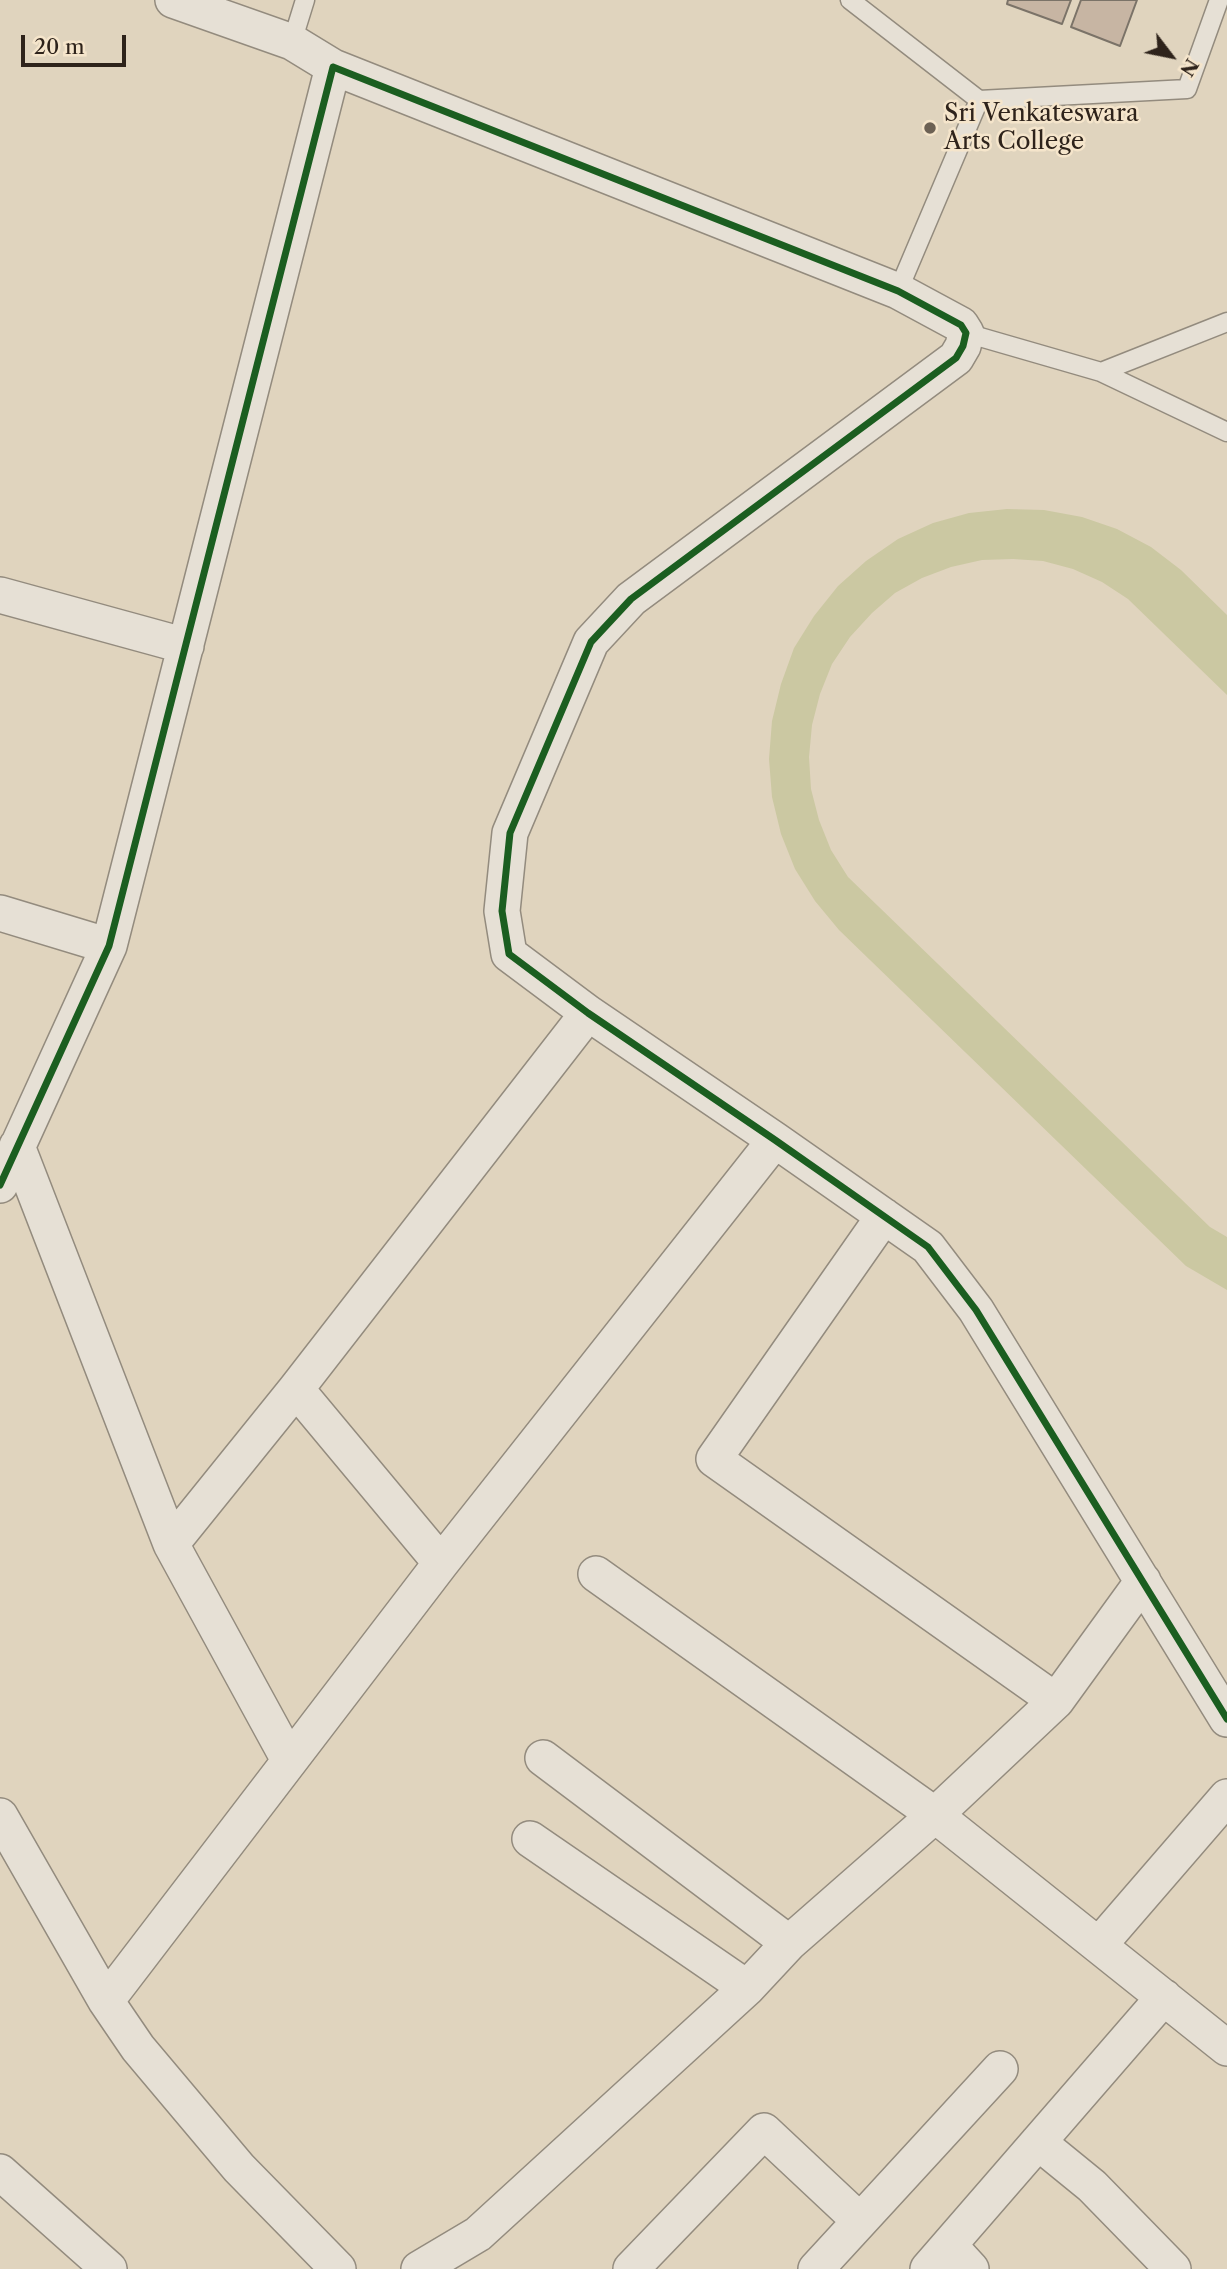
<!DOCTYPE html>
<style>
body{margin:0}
#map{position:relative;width:1227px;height:2269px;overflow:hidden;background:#e0d4be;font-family:"Libre Caslon Text",serif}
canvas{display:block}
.north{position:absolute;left:1136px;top:21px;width:70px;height:70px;-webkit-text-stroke:5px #f5e5cb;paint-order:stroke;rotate:122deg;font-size:19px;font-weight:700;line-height:28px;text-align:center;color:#2e231b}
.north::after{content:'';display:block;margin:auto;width:24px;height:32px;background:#2e231b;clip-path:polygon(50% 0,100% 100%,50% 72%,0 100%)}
.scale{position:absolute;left:21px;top:35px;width:105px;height:32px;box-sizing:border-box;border:4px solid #2e231b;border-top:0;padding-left:9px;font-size:21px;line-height:24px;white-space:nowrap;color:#2e231b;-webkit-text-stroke:5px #f5e5cb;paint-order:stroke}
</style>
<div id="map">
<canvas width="1227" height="2269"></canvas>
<div class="north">N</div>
<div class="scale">20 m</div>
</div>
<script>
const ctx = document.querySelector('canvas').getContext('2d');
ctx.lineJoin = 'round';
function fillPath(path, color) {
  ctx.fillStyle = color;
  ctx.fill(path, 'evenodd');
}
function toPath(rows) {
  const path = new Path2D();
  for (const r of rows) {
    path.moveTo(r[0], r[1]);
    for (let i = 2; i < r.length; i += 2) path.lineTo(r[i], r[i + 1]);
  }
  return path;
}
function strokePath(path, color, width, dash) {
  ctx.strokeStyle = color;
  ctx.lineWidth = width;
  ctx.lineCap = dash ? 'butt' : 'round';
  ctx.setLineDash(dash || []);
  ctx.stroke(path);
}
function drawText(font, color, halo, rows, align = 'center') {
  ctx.font = font + ' "Libre Caslon Text",serif';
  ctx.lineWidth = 5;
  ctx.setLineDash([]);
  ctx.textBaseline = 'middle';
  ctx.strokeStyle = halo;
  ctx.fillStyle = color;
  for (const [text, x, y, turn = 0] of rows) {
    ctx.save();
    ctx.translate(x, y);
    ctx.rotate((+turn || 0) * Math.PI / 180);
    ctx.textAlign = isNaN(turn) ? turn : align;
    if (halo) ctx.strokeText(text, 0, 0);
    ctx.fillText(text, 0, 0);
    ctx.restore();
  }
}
const green = toPath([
 [1007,509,1044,510,1082,517,1117,529,1151,547,1181,570,1227,615,1227,695,1128,599,1102,582,1073,569,1043,561,1013,559,982,560,951,567,922,578,895,593,872,613,850,637,832,664,820,694,812,725,809,757,811,789,819,820,831,850,848,877,1210,1227,1227,1237,1227,1290,1186,1266,839,930,815,901,795,869,781,834,772,797,769,759,772,721,781,684,794,648,814,616,838,586,866,561,898,539,933,523,969,513]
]);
const building = toPath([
 [1008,0,1071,0,1062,24,1007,4,1008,0],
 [1081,0,1137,0,1120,46,1071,27,1081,0]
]);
const service = toPath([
 [850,0,979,100,898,291],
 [292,42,305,0],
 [979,100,1187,89,1219,0],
 [966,333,1101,372,1227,432],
 [1101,372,1227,322]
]);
const minor = toPath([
 [173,0,292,42,333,67],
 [0,595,186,646],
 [0,913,109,946],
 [17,1146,171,1544],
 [0,1185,109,946,333,67,898,291,961,325,966,333,963,346,956,358,631,599,591,642,510,833,502,911,509,954,588,1013,775,1140,928,1247,976,1310,1227,1719],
 [296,1389,441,1563],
 [596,1574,935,1815,1227,2048],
 [1056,1701,1143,1581],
 [543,1758,789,1943],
 [289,1760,171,1544,296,1389,588,1013],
 [0,1816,106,2001,138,2048,239,2168,338,2269],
 [530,1839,747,1988],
 [1099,1945,1227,1797],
 [106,2001,441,1563,775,1140],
 [1038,2142,1092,2186,1173,2269],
 [0,2172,109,2269],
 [949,2245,971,2269],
 [419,2269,478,2234,747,1988,789,1943,935,1815,1056,1701,714,1459,884,1216],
 [631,2269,764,2131,860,2221],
 [816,2269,1000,2069],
 [928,2269,1164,1997]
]);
const cycleway = toPath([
 [0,1185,109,946,333,67,898,291,961,325,966,333,963,346,956,358,631,599,591,642,510,833,502,911,509,954,588,1013,775,1140,928,1247,976,1310,1227,1719]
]);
const markers = [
 [930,128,7,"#6c6154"]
];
const poiNames = [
 ["Sri Venkateswara",944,114],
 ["Arts College",944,142]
];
fillPath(green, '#cbc8a2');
fillPath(building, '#c7b5a3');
strokePath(building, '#7b7368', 2);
strokePath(service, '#938b7e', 21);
strokePath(minor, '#938b7e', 38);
strokePath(service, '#e6e0d5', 18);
strokePath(minor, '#e6e0d5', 35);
strokePath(cycleway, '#1b5e20', 7);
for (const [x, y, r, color] of markers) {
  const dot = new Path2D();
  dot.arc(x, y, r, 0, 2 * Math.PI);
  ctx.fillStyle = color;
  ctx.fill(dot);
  strokePath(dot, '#f5e5cb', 2.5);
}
drawText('24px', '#2e231b', '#f5e5cb', poiNames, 'left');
</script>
